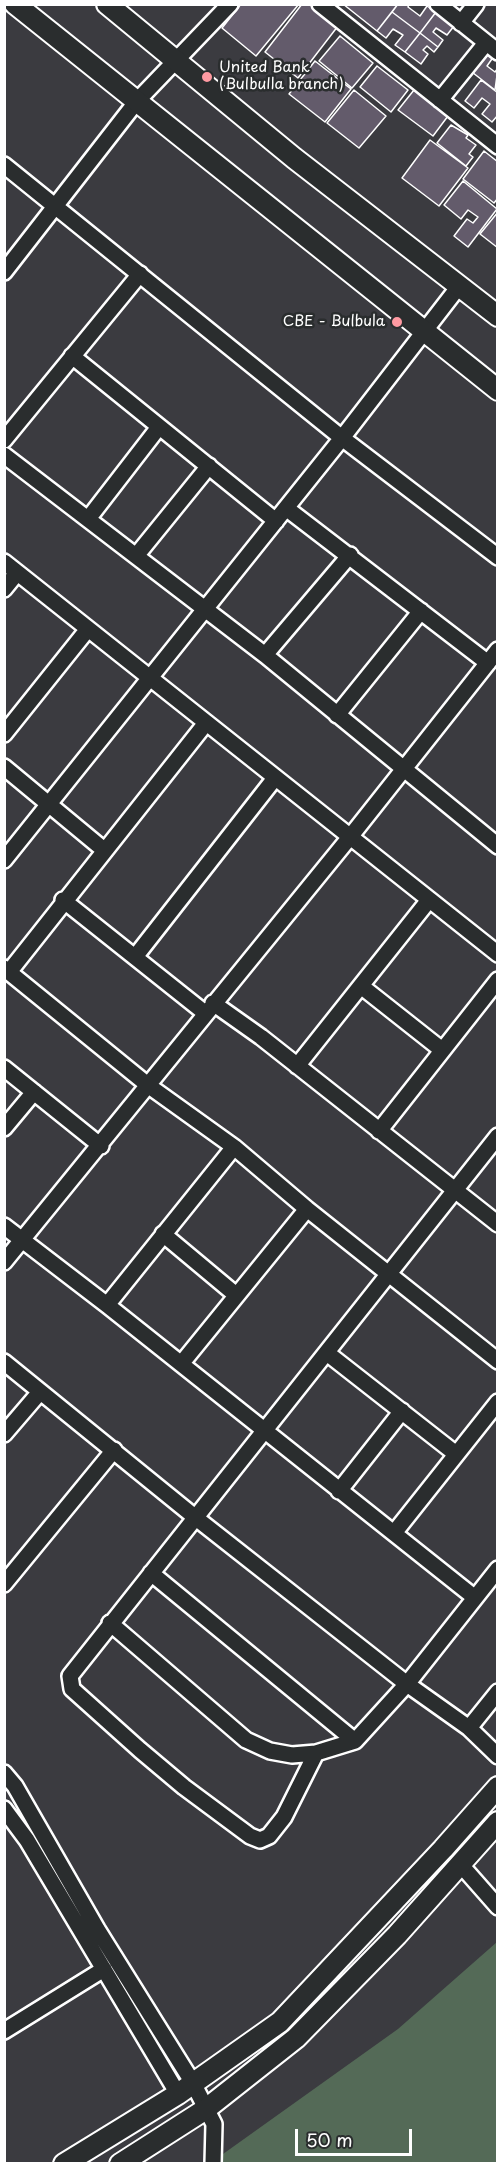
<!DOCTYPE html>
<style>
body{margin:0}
#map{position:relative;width:502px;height:2168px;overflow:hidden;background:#3b3b40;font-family:"Playpen Sans",sans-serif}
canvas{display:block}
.frame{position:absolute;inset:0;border:6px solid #fff;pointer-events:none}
.scale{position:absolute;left:295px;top:2129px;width:117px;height:27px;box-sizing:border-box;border:3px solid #fff;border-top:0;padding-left:8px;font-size:18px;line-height:21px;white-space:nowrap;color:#fff;-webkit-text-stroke:4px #2a2d2e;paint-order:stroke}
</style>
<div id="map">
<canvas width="502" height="2168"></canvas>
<div class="frame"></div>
<div class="scale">50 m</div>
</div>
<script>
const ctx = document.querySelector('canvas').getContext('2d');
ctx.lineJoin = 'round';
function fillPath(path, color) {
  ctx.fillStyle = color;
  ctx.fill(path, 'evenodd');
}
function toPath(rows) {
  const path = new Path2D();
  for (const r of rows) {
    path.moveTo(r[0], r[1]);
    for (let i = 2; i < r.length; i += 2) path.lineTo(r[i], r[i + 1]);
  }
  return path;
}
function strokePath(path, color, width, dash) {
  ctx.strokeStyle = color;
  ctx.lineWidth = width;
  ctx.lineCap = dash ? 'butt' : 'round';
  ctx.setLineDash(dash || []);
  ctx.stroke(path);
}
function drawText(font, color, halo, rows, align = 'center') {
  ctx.font = font + ' "Playpen Sans",sans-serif';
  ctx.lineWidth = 5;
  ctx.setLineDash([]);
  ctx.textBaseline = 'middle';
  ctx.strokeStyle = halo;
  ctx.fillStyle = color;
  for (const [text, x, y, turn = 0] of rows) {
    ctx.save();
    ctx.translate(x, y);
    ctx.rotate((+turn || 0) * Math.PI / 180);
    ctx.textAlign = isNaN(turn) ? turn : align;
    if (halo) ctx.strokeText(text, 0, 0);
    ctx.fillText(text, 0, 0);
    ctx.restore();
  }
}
const green = toPath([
 [497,1942,497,2163,209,2164,398,2029]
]);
const building = toPath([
 [241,4,299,4,256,56,222,28,241,4],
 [302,4,310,4,338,26,298,78,265,52,302,4],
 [343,4,398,4,377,31,343,4],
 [398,4,409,4,408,7,420,16,427,6,436,12,420,33,392,12,398,4],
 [392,12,420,33,405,52,395,45,403,35,393,29,386,38,377,31,392,12],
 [436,12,454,26,447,35,436,28,433,32,443,40,438,47,420,33,436,12],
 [420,33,438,47,434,52,427,46,423,50,428,54,421,64,405,52,420,33],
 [340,36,373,63,352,88,319,61,340,36],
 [485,49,494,56,487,66,495,72,498,68,495,90,468,69,485,49],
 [315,61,351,89,325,122,289,94,315,61],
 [377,66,408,90,391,112,360,87,377,66],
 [481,80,498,93,498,115,492,122,482,114,490,104,482,98,474,108,465,101,481,80],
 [354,90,386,116,359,148,327,123,354,90],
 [414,90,448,116,433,136,398,110,414,90],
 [451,125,468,135,466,138,476,145,469,154,473,157,466,166,437,143,451,125],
 [430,140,468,168,439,206,402,178,430,140],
 [484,151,498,162,498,198,494,203,463,179,484,151],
 [463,181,497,209,468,247,454,236,467,219,473,223,478,217,468,210,461,219,444,205,463,181],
 [498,212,498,248,480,234,498,212]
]);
const minor = toPath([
 [320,4,498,146],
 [438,4,498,52],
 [461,23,476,4],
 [440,100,486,43],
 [4,165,342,438,498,557],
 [4,272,137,101,230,4],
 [72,356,276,521],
 [4,440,140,274],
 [4,455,265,655,498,846],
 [286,508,488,663],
 [88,519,159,427],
 [136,556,209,466],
 [4,562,498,954],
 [4,589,17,573],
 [265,655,350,555],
 [337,715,421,611],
 [4,734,88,629],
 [4,767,104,850],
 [4,860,342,438,460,285],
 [63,900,205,1013],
 [135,957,275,778],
 [4,968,149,1086,234,1147,307,1209,498,1361],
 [9,972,206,723],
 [361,986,442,1050],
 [213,1003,261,1037,498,1224],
 [297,1066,429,900],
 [4,1068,101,1146],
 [4,1128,34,1092],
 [379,1131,498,980],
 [4,1226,107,1305,474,1597],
 [163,1234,236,1295],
 [4,1262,350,837,498,650],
 [107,1305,234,1147],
 [327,1353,456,1454],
 [4,1362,196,1518,407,1684,498,1569],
 [181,1364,307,1209],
 [4,1434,40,1392],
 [339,1491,402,1411],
 [394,1533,498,1402],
 [151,1573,355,1741],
 [4,1584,114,1450],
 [110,1623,246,1740,270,1751,292,1755,316,1753,355,1741,407,1684,469,1728,498,1756],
 [469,1728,498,1692],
 [316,1753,284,1817,269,1836,260,1840,250,1836,184,1787,140,1750,72,1689,70,1676,498,1136],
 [4,1773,15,1786,97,1929,193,2083,214,2124,213,2164],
 [4,1809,27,1840,178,2094],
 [461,1865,498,1907],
 [4,2031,104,1969]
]);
const major = toPath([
 [15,4,498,390],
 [107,4,294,158,498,316],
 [64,2164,178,2094,280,2022,443,1849,498,1787],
 [120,2164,206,2109,296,2038,397,1935,498,1822]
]);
const markers = [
 [207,77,6,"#ff9aa2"],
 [397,322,6,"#ff9aa2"]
];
const poiNames = [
 ["United Bank",219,68],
 ["(Bulbulla branch)",219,85],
 ["CBE - Bulbula",385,322,"right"]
];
fillPath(green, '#546a57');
fillPath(building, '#635b6b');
strokePath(building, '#fff', 1.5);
strokePath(minor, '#fff', 20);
strokePath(major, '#fff', 24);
strokePath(minor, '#2a2d2e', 15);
strokePath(major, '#2a2d2e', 20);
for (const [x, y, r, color] of markers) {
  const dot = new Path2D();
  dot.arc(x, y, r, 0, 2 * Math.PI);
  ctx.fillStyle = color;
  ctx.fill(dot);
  strokePath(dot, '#2a2d2e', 2);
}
drawText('15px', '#fff', '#2a2d2e', poiNames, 'left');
</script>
